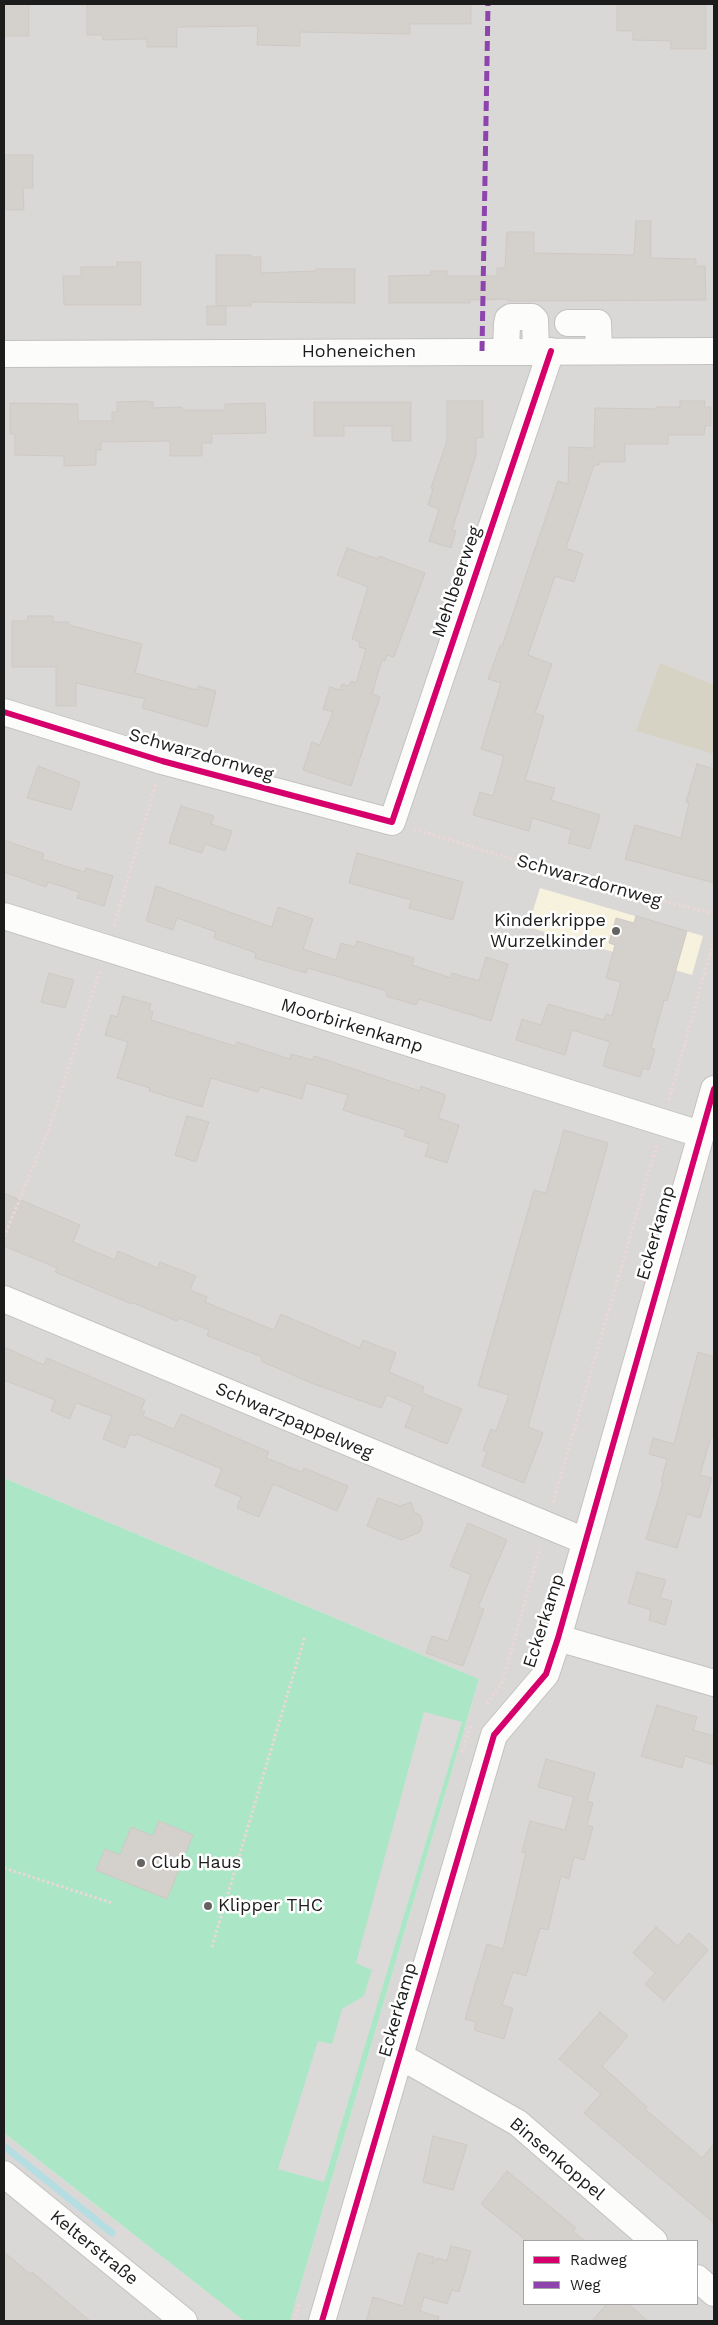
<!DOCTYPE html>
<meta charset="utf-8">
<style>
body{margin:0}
#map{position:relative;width:718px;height:2325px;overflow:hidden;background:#ece8e4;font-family:"Work Sans",sans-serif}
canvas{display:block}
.frame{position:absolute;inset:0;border:5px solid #1c1c1c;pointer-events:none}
.legend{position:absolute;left:523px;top:2240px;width:175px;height:65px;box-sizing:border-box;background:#fff;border:1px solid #a4a4a4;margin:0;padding:6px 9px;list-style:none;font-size:15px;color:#1c1c1c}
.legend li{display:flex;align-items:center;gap:10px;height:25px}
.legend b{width:25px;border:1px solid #a4a4a4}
</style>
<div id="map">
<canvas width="718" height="2325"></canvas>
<div class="frame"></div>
<ul class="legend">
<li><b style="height:6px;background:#d6006c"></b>Radweg</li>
<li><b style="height:6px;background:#8e44ad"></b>Weg</li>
</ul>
</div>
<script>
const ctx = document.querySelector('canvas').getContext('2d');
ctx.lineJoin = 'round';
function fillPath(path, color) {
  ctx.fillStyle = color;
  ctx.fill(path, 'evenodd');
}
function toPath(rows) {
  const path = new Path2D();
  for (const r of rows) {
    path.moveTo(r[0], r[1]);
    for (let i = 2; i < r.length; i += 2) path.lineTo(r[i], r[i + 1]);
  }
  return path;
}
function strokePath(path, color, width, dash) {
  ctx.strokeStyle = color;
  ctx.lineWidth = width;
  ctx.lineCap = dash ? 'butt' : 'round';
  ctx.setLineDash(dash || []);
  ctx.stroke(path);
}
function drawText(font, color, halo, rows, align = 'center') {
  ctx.font = font + ' "Work Sans",sans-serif';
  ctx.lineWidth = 5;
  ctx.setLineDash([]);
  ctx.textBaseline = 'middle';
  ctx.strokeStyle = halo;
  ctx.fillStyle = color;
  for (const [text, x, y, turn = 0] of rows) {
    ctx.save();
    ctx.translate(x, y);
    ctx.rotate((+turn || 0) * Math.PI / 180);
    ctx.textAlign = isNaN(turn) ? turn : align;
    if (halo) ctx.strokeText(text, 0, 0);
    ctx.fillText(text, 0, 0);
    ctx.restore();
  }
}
const residential = toPath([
 [4,4,714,4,714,2321,290,2321,479,1679,4,1478],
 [524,2241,697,2241,697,2304,524,2304],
 [4,2133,120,2224,244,2321,4,2321]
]);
const education = toPath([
 [540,888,703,936,692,975,528,927]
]);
const construction = toPath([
 [660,663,714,685,714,754,636,731]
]);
const pitch = toPath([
 [4,1478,479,1679,290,2321,244,2321,4,2133]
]);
const parking = toPath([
 [424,1712,462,1722,324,2182,278,2169,318,2041,332,2044,342,2009,364,1996,372,1970,356,1963],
 [120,2224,244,2321,204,2321,104,2243]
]);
const stream = toPath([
 [4,2146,112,2233]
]);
const building = toPath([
 [4,4,29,4,29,36,4,36,4,4],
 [87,4,471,4,471,24,410,24,410,34,300,32,300,46,257,45,258,26,177,27,177,47,147,47,147,39,103,40,102,35,87,35,87,4],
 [617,4,706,4,706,49,671,49,671,41,633,40,633,31,617,31,617,4],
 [5,155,33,155,33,188,23,188,24,210,5,210,5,155],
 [636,221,651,221,651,258,696,259,696,266,705,266,706,300,508,301,508,299,470,300,470,303,389,303,389,276,431,275,431,271,447,271,447,276,497,276,497,268,505,268,507,232,534,232,534,253,634,255,636,221],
 [216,255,251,255,251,257,261,257,261,273,316,271,316,269,355,269,355,303,251,302,251,306,216,306,216,255],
 [117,262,141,262,141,305,64,305,63,276,81,276,81,267,117,267,117,262],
 [207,306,226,306,226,325,207,325,207,306],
 [144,401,153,402,153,408,182,407,182,410,225,410,225,404,265,403,266,433,212,434,212,443,202,443,202,456,170,456,170,441,101,442,101,450,96,450,96,465,64,466,64,456,15,455,15,434,10,434,10,403,78,404,78,421,112,421,112,412,117,412,117,402,144,401],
 [447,401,483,401,483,437,476,438,476,455,452,530,456,531,451,548,429,541,439,509,428,505,433,489,431,488,447,441,447,401],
 [680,401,705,401,704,407,711,407,711,426,705,426,704,435,668,435,668,444,625,444,625,462,600,462,599,465,594,465,566,548,583,554,574,582,555,576,528,655,552,664,535,713,544,716,525,780,555,788,551,800,600,815,590,849,568,843,572,830,532,818,529,831,473,815,480,792,493,796,504,756,481,749,501,683,488,679,500,646,502,646,558,481,568,484,569,447,594,448,595,408,656,409,656,407,680,407,680,401],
 [314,402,411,402,411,441,392,441,392,426,344,426,344,436,314,436,314,402],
 [347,548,378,559,379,556,425,573,394,657,387,655,385,661,382,660,372,694,380,697,351,786,303,770,312,742,320,745,333,712,323,709,330,687,340,690,342,684,349,686,351,681,356,683,366,649,359,647,360,642,352,639,368,587,337,575,347,548],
 [28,616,53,616,53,622,69,622,69,625,142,644,135,673,197,690,198,686,216,691,207,727,142,708,145,699,76,683,76,706,56,706,56,667,12,667,12,621,27,621,28,616],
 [697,764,714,769,714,883,625,859,635,825,681,838,689,803,686,802,697,764],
 [38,766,80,782,71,810,27,798,38,766],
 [181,806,214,816,211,824,232,831,225,851,205,844,202,853,169,843,181,806],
 [4,840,44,854,42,859,85,872,86,868,113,876,104,906,77,898,79,892,48,882,46,887,4,872,4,840],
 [357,853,463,882,453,920,409,908,411,900,349,883,357,853],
 [156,886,272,927,278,907,313,919,303,949,336,960,341,943,355,947,357,941,414,958,412,965,451,978,452,973,479,981,486,957,508,964,491,1021,419,999,416,1005,386,996,387,991,308,968,306,973,255,958,256,953,214,938,216,932,177,918,173,930,146,921,156,886],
 [636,916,687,931,667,1001,664,1000,651,1048,655,1049,649,1070,643,1068,640,1077,603,1066,610,1042,572,1030,565,1055,516,1040,522,1019,541,1025,548,1004,604,1020,606,1014,612,1016,621,982,606,978,615,945,609,943,616,918,634,923,636,916],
 [49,973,74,980,65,1008,41,1002,49,973],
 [123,996,151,1004,149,1010,153,1012,151,1020,235,1046,237,1042,290,1059,291,1054,313,1060,314,1056,420,1091,421,1086,446,1095,438,1118,459,1125,447,1163,425,1156,429,1144,404,1136,406,1130,343,1110,348,1095,306,1083,302,1099,260,1087,258,1092,211,1078,202,1107,149,1091,150,1088,117,1078,128,1042,105,1035,111,1015,117,1017,123,996],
 [187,1116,209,1122,196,1162,175,1155,187,1116],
 [564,1130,608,1143,528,1427,543,1433,524,1483,482,1466,487,1452,483,1450,491,1429,496,1431,509,1395,478,1386,534,1190,546,1193,564,1130],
 [4,1193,80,1225,73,1242,115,1260,118,1251,158,1268,160,1262,196,1276,190,1290,207,1297,205,1302,274,1330,281,1314,360,1348,363,1340,396,1353,389,1372,424,1387,422,1393,462,1409,447,1444,405,1427,413,1406,387,1395,381,1408,311,1383,261,1361,262,1357,208,1336,207,1335,209,1330,179,1318,177,1321,133,1303,132,1304,55,1272,57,1268,4,1246,4,1193],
 [4,1347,44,1365,47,1358,145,1400,141,1410,145,1412,143,1416,174,1429,181,1414,269,1452,266,1458,302,1472,304,1468,348,1486,337,1511,273,1484,259,1517,237,1508,241,1497,215,1486,222,1469,136,1434,135,1436,130,1434,125,1448,103,1439,112,1416,76,1403,70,1419,51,1411,55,1400,4,1380,4,1347],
 [698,1352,714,1357,714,1437,711,1437,700,1475,712,1478,700,1518,687,1514,677,1548,646,1539,663,1483,661,1482,667,1459,649,1454,653,1438,674,1444,698,1352],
 [378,1498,400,1506,411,1502,414,1512,420,1515,423,1523,420,1532,401,1540,367,1526,378,1498],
 [468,1523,507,1540,478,1607,484,1609,463,1666,426,1653,432,1636,448,1641,471,1575,450,1566,468,1523],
 [637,1572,666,1580,660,1598,672,1601,665,1625,649,1620,651,1610,628,1603,637,1572],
 [657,1705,697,1717,693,1730,714,1736,714,1765,685,1756,682,1768,641,1756,657,1705],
 [546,1759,595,1773,587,1801,593,1803,587,1825,593,1827,584,1860,574,1857,569,1879,561,1876,548,1930,540,1928,526,1976,513,1972,502,2005,513,2008,504,2039,474,2030,476,2022,465,2019,487,1944,503,1949,526,1853,522,1852,530,1821,565,1830,574,1797,538,1787,546,1759],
 [159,1821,193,1835,167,1899,96,1870,105,1849,120,1855,131,1827,153,1836,159,1821],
 [656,1927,678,1946,689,1933,708,1950,664,2001,645,1984,655,1973,633,1953,656,1927],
 [600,2012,628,2036,602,2066,647,2107,645,2109,702,2158,714,2144,714,2223,584,2113,601,2094,559,2059,600,2012],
 [433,2136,467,2145,453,2190,423,2182,433,2136],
 [507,2171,576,2228,573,2231,585,2241,527,2241,481,2204,507,2171],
 [451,2246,471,2251,459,2292,452,2290,447,2304,424,2297,420,2311,439,2317,438,2321,366,2321,373,2297,403,2306,418,2253,434,2257,432,2264,437,2258,447,2261,451,2246],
 [4,2252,30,2274,32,2272,90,2321,4,2321,4,2252],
 [607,2304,628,2304,648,2321,592,2321,607,2304]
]);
const path = toPath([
 [414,829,588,882,714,914],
 [114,926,156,783],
 [669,1100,714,939],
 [4,1237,49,1129,100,970],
 [553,1503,657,1144],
 [487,1704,503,1681,540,1548],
 [462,1752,471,1725],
 [4,1868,112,1903],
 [212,1947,305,1636],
 [294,2321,300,2302]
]);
const minor = toPath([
 [568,323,598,323,599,351],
 [506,351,507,324,508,319,511,317,532,317,535,320,536,351],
 [4,354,714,351],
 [4,712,162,761,392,822,551,351],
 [4,916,700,1134],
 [4,1299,585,1541],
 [558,1638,714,1683],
 [400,2056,518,2123,654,2241],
 [4,2174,184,2321],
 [697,2278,714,2293],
 [322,2321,494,1735,546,1674,558,1638,714,1089]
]);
const quiet = toPath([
 [482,351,488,4]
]);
const cycleway = toPath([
 [4,712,162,761,392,822,551,351],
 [322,2321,494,1735,546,1674,558,1638,714,1089]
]);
const markers = [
 [616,931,5,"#656362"],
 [141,1863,5,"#656362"],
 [208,1906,5,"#656362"]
];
const streetNames = [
 ["Hoheneichen",359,352],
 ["Mehlbeerweg",457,582,-71],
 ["Schwarzdornweg",201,755,16],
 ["Schwarzdornweg",589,881,16],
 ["Moorbirkenkamp",352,1026,17],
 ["Eckerkamp",656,1233,-74],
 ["Schwarzpappelweg",294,1421,23],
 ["Eckerkamp",544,1621,-72],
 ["Eckerkamp",398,2010,-74],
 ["Binsenkoppel",557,2159,40],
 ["Kelterstraße",94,2248,39]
];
const poiNames = [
 ["Kinderkrippe",606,921,"right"],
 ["Wurzelkinder",606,942,"right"],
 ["Club Haus",151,1863],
 ["Klipper THC",218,1906]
];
fillPath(residential, '#dad8d6');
fillPath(education, '#f6f2de');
fillPath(construction, '#d6d3c5');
fillPath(pitch, '#abe7c6');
fillPath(parking, '#dcdad8');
strokePath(stream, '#b4dee2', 7);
fillPath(building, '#d4d0cc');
strokePath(building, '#cfc9c5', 1);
strokePath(minor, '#c4c2c0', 28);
strokePath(path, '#ebd7d7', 3, [2.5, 2.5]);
strokePath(minor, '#fcfcfb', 26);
strokePath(quiet, '#8e44ad', 5, [10, 5]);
strokePath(cycleway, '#d6006c', 6);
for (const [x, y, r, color] of markers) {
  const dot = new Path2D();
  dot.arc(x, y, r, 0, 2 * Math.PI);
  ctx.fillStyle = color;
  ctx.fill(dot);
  strokePath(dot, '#fff', 2);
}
drawText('18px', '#1c1c1c', '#fff', streetNames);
drawText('18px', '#1c1c1c', '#fff', poiNames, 'left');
</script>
